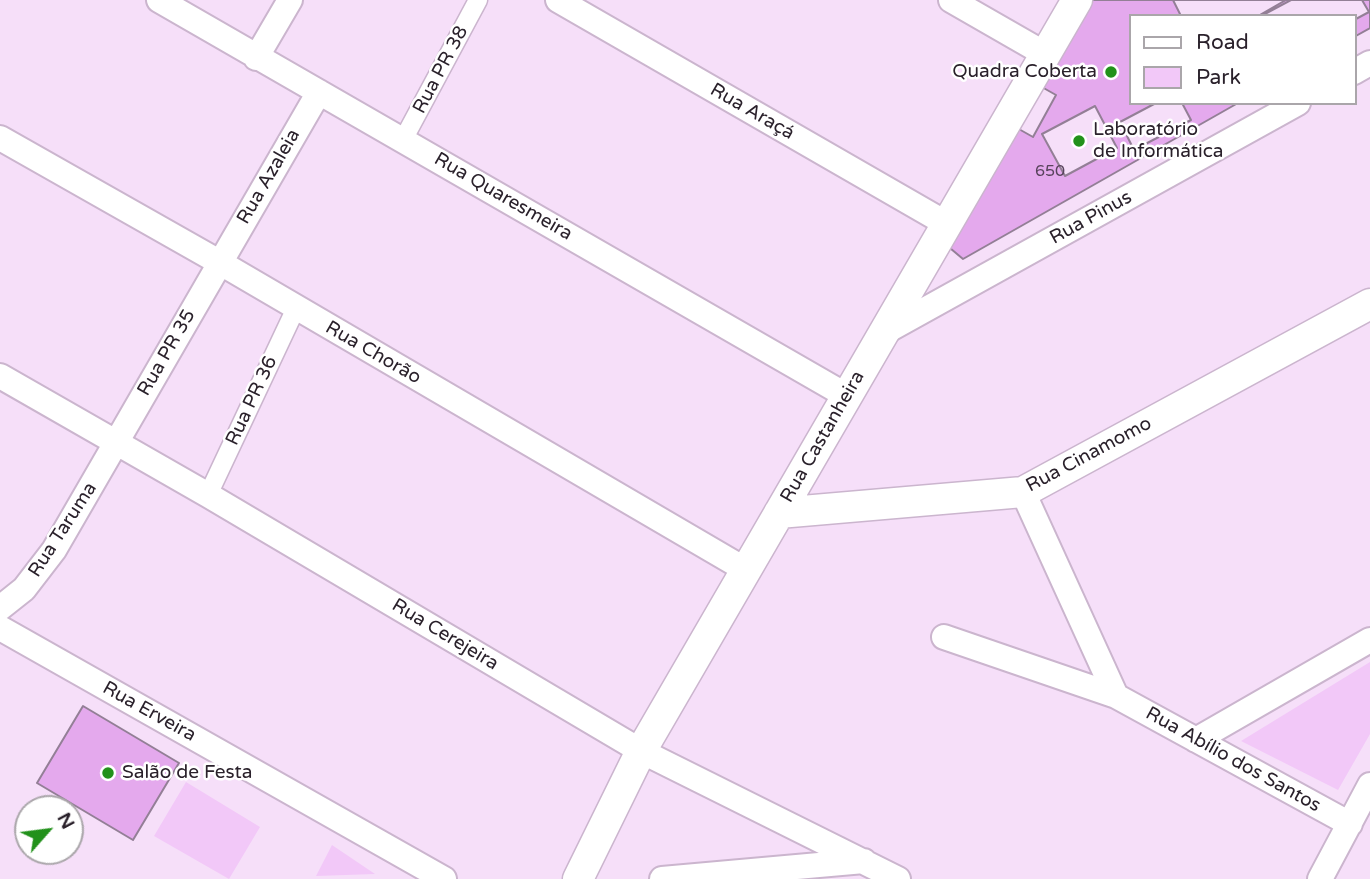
<!DOCTYPE html>
<meta charset="utf-8">
<style>
body{margin:0}
#map{position:relative;width:1370px;height:879px;overflow:hidden;background:#f6dff9;font-family:"Varela Round",sans-serif}
canvas{display:block}
.legend{position:absolute;left:1129px;top:14px;width:228px;height:91px;box-sizing:border-box;background:#fff;border:2px solid #aaa6aa;margin:0;padding:9px 12px;list-style:none;font-size:21px;color:#2a212b}
.legend li{display:flex;align-items:center;gap:14px;height:35px}
.legend b{width:35px;border:2px solid #aaa6aa}
.north{position:absolute;left:14px;top:795px;width:70px;height:70px;box-sizing:border-box;background:#fff;border:2px solid #aaa6aa;border-radius:50%;rotate:62deg;font-size:19px;font-weight:700;line-height:28px;text-align:center;color:#2a212b}
.north::after{content:'';display:block;margin:auto;width:24px;height:32px;background:#22911b;clip-path:polygon(50% 0,100% 100%,50% 72%,0 100%)}
</style>
<div id="map">
<canvas width="1370" height="879"></canvas>
<ul class="legend">
<li><b style="height:9px;background:#fff"></b>Road</li>
<li><b style="height:19px;background:#f2c8f8"></b>Park</li>
</ul>
<div class="north">N</div>
</div>
<script>
const ctx = document.querySelector('canvas').getContext('2d');
ctx.lineJoin = 'round';
function fillPath(path, color) {
  ctx.fillStyle = color;
  ctx.fill(path, 'evenodd');
}
function toPath(rows) {
  const path = new Path2D();
  for (const r of rows) {
    path.moveTo(r[0], r[1]);
    for (let i = 2; i < r.length; i += 2) path.lineTo(r[i], r[i + 1]);
  }
  return path;
}
function strokePath(path, color, width, dash) {
  ctx.strokeStyle = color;
  ctx.lineWidth = width;
  ctx.lineCap = dash ? 'butt' : 'round';
  ctx.setLineDash(dash || []);
  ctx.stroke(path);
}
function drawText(font, color, halo, rows, align = 'center') {
  ctx.font = font + ' "Varela Round",sans-serif';
  ctx.lineWidth = 5;
  ctx.setLineDash([]);
  ctx.textBaseline = 'middle';
  ctx.strokeStyle = halo;
  ctx.fillStyle = color;
  for (const [text, x, y, turn = 0] of rows) {
    ctx.save();
    ctx.translate(x, y);
    ctx.rotate((+turn || 0) * Math.PI / 180);
    ctx.textAlign = isNaN(turn) ? turn : align;
    if (halo) ctx.strokeText(text, 0, 0);
    ctx.fillText(text, 0, 0);
    ctx.restore();
  }
}
const green = toPath([
 [1370,662,1370,734,1338,790,1241,741],
 [186,782,260,827,229,879,154,836],
 [332,845,375,874,316,876]
]);
const building = toPath([
 [1080,0,1370,0,1370,28,1354,37,1354,16,1130,16,1130,103,1238,103,963,259,944,243,1080,0],
 [1173,0,1286,0,1258,16,1181,16,1173,0],
 [1291,0,1362,0,1369,12,1354,20,1354,16,1261,16,1291,0],
 [1040,86,1056,95,1033,137,1017,128,1040,86],
 [1156,103,1182,103,1191,120,1134,150,1120,122,1156,103],
 [1095,106,1117,148,1065,176,1042,134,1095,106],
 [83,706,179,763,133,840,37,783,83,706]
]);
const pedestrian = toPath([
 [403,140,478,0],
 [208,495,296,308]
]);
const minor = toPath([
 [159,0,847,396],
 [558,0,947,224],
 [951,0,1045,54],
 [256,58,290,0],
 [1354,72,1370,63],
 [0,138,219,262,746,570],
 [883,333,1298,103],
 [0,376,208,495,641,751,898,879],
 [1023,492,1116,696],
 [0,608,24,589,54,550,319,92],
 [0,628,444,879],
 [944,637,1116,696,1350,824],
 [1196,740,1370,640],
 [662,879,864,861],
 [1320,879,1370,785]
]);
const tertiary = toPath([
 [779,513,1023,492,1370,304],
 [578,879,641,751,1077,0]
]);
const markers = [
 [1111,72,7,"#22911b"],
 [1079,141,7,"#22911b"],
 [108,773,7,"#22911b"]
];
const numberNames = [
 ["650",1050,172]
];
const streetNames = [
 ["Rua PR 38",441,70,-62],
 ["Rua Araçá",752,112,30],
 ["Rua Azaleia",269,177,-60],
 ["Rua Quaresmeira",503,197,30],
 ["Rua Pinus",1091,218,-29],
 ["Rua PR 35",167,353,-60],
 ["Rua Chorão",373,353,30],
 ["Rua PR 36",252,401,-65],
 ["Rua Castanheira",823,437,-60],
 ["Rua Cinamomo",1089,455,-28],
 ["Rua Taruma",63,530,-57],
 ["Rua Cerejeira",445,635,31],
 ["Rua Erveira",149,712,29],
 ["Rua Abílio dos Santos",1233,760,29]
];
const poiNames = [
 ["Quadra Coberta",1097,72,"right"],
 ["Laboratório",1093,130],
 ["de Informática",1093,152],
 ["Salão de Festa",122,773]
];
fillPath(green, '#f2c8f8');
fillPath(building, '#e4a9ed');
strokePath(building, '#937f96', 2);
strokePath(pedestrian, '#cbb5ce', 21);
strokePath(minor, '#cbb5ce', 28);
strokePath(tertiary, '#cbb5ce', 33);
strokePath(pedestrian, '#fff', 18);
strokePath(minor, '#fff', 24);
strokePath(tertiary, '#fff', 30);
for (const [x, y, r, color] of markers) {
  const dot = new Path2D();
  dot.arc(x, y, r, 0, 2 * Math.PI);
  ctx.fillStyle = color;
  ctx.fill(dot);
  strokePath(dot, '#fff', 2.5);
}
drawText('16px', '#58435c', null, numberNames);
drawText('19px', '#2a212b', '#fff', streetNames);
drawText('19px', '#2a212b', '#fff', poiNames, 'left');
</script>
